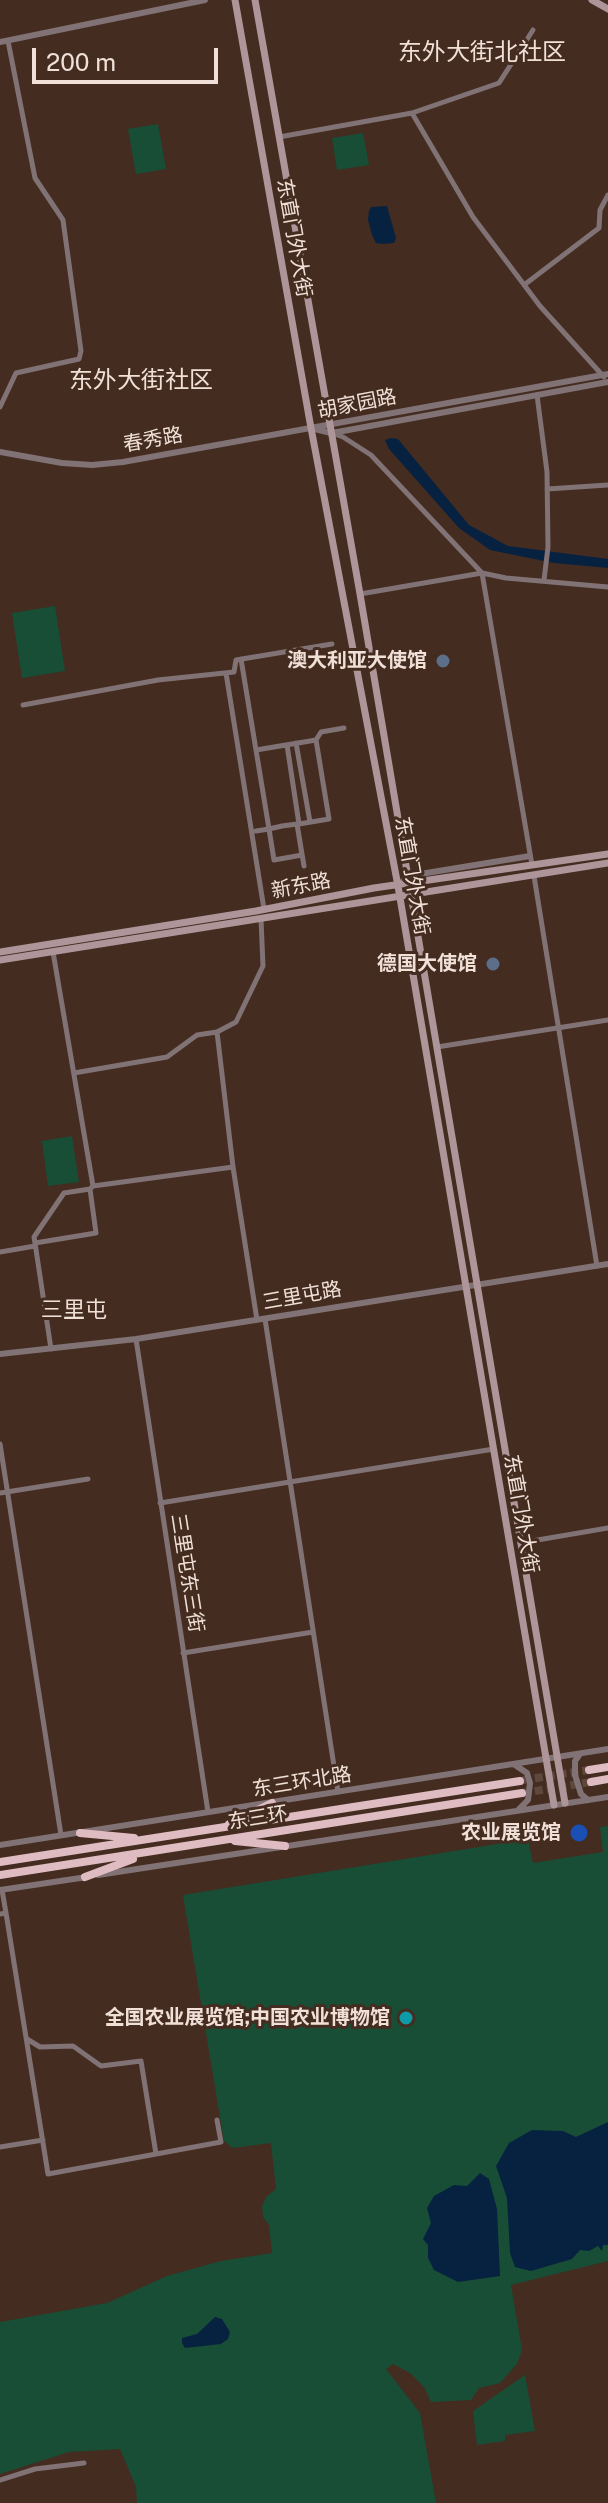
<!DOCTYPE html>
<meta charset="utf-8">
<style>
body{margin:0}
#map{position:relative;width:608px;height:2503px;overflow:hidden;background:#442c20;font-family:"Public Sans",sans-serif}
canvas{display:block}
.scale{position:absolute;left:32px;top:48px;width:186px;height:36px;box-sizing:border-box;border:4px solid #f0e0d8;border-top:0;padding-left:10px;font-size:24px;line-height:28px;white-space:nowrap;color:#f0e0d8;-webkit-text-stroke:6px #442c20;paint-order:stroke}
</style>
<div id="map">
<canvas width="608" height="2503"></canvas>
<div class="scale">200 m</div>
</div>
<script>
const ctx = document.querySelector('canvas').getContext('2d');
ctx.lineJoin = 'round';
function fillPath(path, color) {
  ctx.fillStyle = color;
  ctx.fill(path, 'evenodd');
}
function toPath(rows) {
  const path = new Path2D();
  for (const r of rows) {
    path.moveTo(r[0], r[1]);
    for (let i = 2; i < r.length; i += 2) path.lineTo(r[i], r[i + 1]);
  }
  return path;
}
function strokePath(path, color, width, dash) {
  ctx.strokeStyle = color;
  ctx.lineWidth = width;
  ctx.lineCap = dash ? 'butt' : 'round';
  ctx.setLineDash(dash || []);
  ctx.stroke(path);
}
function drawText(font, color, halo, rows, align = 'center') {
  ctx.font = font + ' "Public Sans","Noto Sans SC",sans-serif';
  ctx.lineWidth = 6;
  ctx.setLineDash([]);
  ctx.textBaseline = 'middle';
  ctx.strokeStyle = halo;
  ctx.fillStyle = color;
  for (const [text, x, y, turn = 0] of rows) {
    ctx.save();
    ctx.translate(x, y);
    ctx.rotate((+turn || 0) * Math.PI / 180);
    ctx.textAlign = isNaN(turn) ? turn : align;
    if (halo) ctx.strokeText(text, 0, 0);
    ctx.fillText(text, 0, 0);
    ctx.restore();
  }
}
const green = toPath([
 [158,124,166,169,136,174,128,129],
 [363,133,369,165,337,170,332,138],
 [55,606,65,671,22,678,12,613],
 [72,1136,79,1182,48,1186,42,1141],
 [608,1826,608,2261,511,2285,522,2350,517,2364,500,2383,479,2388,471,2400,431,2402,424,2387,410,2373,393,2364,386,2369,420,2413,436,2503,137,2503,136,2487,120,2449,69,2452,0,2474,0,2322,107,2303,167,2276,221,2261,272,2253,269,2225,263,2217,262,2206,267,2196,276,2189,271,2143,233,2148,224,2141,183,1895,528,1839,533,1863,603,1852,600,1827],
 [525,2375,535,2431,505,2435,505,2441,477,2445,473,2411]
]);
const water = toPath([
 [387,206,396,238,394,243,382,244,376,243,372,235,368,220,369,211,371,207],
 [391,438,398,439,469,525,508,546,608,559,608,568,554,563,490,550,459,528,389,449,385,440],
 [608,2122,608,2245,603,2245,602,2251,598,2246,589,2251,580,2250,572,2259,531,2271,515,2267,510,2253,507,2198,496,2166,509,2143,532,2130,563,2131,576,2137],
 [480,2173,489,2179,497,2209,500,2276,458,2282,434,2270,428,2258,428,2245,423,2239,431,2223,427,2208,434,2196,454,2185,467,2186],
 [215,2317,222,2319,230,2332,228,2339,221,2344,185,2348,182,2343,182,2338,197,2334]
]);
const trunkTunnel = toPath([
 [523,1780,589,1770],
 [523,1793,591,1782]
]);
const minor = toPath([
 [412,113,499,83,533,30],
 [279,137,412,113,473,217,540,306,604,377],
 [524,285,599,228,600,210,608,195],
 [537,395,547,472,548,547,544,580],
 [0,407,16,373,79,359,81,351,63,220,35,178,8,41],
 [332,433,343,437,371,455,482,573,506,578,608,587],
 [547,489,608,485],
 [360,594,482,573,532,865],
 [241,659,256,750],
 [226,673,264,909],
 [23,705,158,680,234,672,236,660,332,644],
 [316,740,321,732,344,728],
 [296,743,310,822],
 [287,745,299,824],
 [256,831,269,829,282,826,297,824,299,824,329,819,316,740,256,750,269,829,274,860,302,855,297,824,304,866],
 [534,876,597,1266],
 [53,952,93,1186],
 [437,1047,608,1020],
 [74,1073,167,1057,197,1035,217,1032],
 [35,1243,34,1237,64,1193,90,1189],
 [0,1252,35,1246],
 [265,1319,338,1792],
 [257,1320,233,1167,217,1032,236,1022,263,966,261,919],
 [136,1339,208,1812],
 [51,1349,35,1243,96,1233,90,1189,93,1186,233,1167],
 [0,1444,61,1835],
 [0,1493,88,1479],
 [160,1503,494,1449],
 [520,1543,608,1528],
 [183,1653,313,1632],
 [2,1890,6,1913],
 [0,1914,6,1913,48,2174,221,2142,217,2120],
 [27,2039,40,2047,73,2046,101,2066,141,2061,156,2154],
 [0,2147,43,2140],
 [0,2480,35,2469,84,2463]
]);
const tertiary = toPath([
 [0,42,205,0],
 [315,429,331,433,343,431,608,382],
 [0,452,62,463,92,465,123,462,608,374],
 [398,886,408,876,530,856],
 [0,1354,136,1339,608,1264],
 [580,1754,575,1761,575,1775,581,1794,588,1800],
 [515,1765,527,1773,530,1783,528,1800,518,1810],
 [0,1845,608,1749],
 [98,1875,608,1797],
 [0,1890,87,1877]
]);
const secondary = toPath([
 [235,0,311,428,398,886,554,1805],
 [255,0,360,594,565,1803],
 [592,0,608,9],
 [0,952,256,911,374,888,608,854],
 [0,960,608,863]
]);
const trunk = toPath([
 [589,1770,608,1767],
 [591,1782,608,1779],
 [229,1824,272,1803],
 [80,1833,134,1838],
 [235,1841,285,1846],
 [0,1862,520,1781],
 [0,1875,522,1793],
 [85,1877,133,1859]
]);
const markers = [
 [443,661,8,"#5c6f8a"],
 [493,964,8,"#5c6f8a"],
 [579,1833,10,"#1a4fb4"],
 [406,2018,8,"#0f9aa8"]
];
const streetNames = [
 ["东直门外大街",294,238,80],
 ["胡家园路",357,404,-11],
 ["春秀路",153,440,-10],
 ["东直门外大街",412,876,80],
 ["新东路",301,886,-11],
 ["三里屯路",302,1296,-10],
 ["东直门外大街",521,1514,80],
 ["三里屯东三街",187,1573,81],
 ["东三环北路",302,1782,-9],
 ["东三环",258,1818,-9]
];
const poiNames = [
 ["澳大利亚大使馆",427,661],
 ["德国大使馆",477,964],
 ["农业展览馆",561,1833],
 ["全国农业展览馆;中国农业博物馆",390,2018]
];
const neighbourhoodNames = [
 ["三里屯",74,1310]
];
const quarterNames = [
 ["东外大街北社区",482,53],
 ["东外大街社区",141,381]
];
fillPath(green, '#184e36');
fillPath(water, '#072240');
strokePath(trunkTunnel, '#5e473c', 8, [8, 4]);
strokePath(minor, '#817275', 5);
strokePath(tertiary, '#817275', 6);
strokePath(secondary, '#ad9599', 7);
strokePath(trunk, '#debcc2', 8);
for (const [x, y, r, color] of markers) {
  const dot = new Path2D();
  dot.arc(x, y, r, 0, 2 * Math.PI);
  ctx.fillStyle = color;
  ctx.fill(dot);
  strokePath(dot, '#442c20', 3);
}
drawText('20px', '#f0e0d8', '#442c20', streetNames);
drawText('bold 20px', '#f0e0d8', '#442c20', poiNames, 'right');
drawText('22px', '#f0e0d8', '#442c20', neighbourhoodNames);
drawText('24px', '#f0e0d8', '#442c20', quarterNames);
</script>
